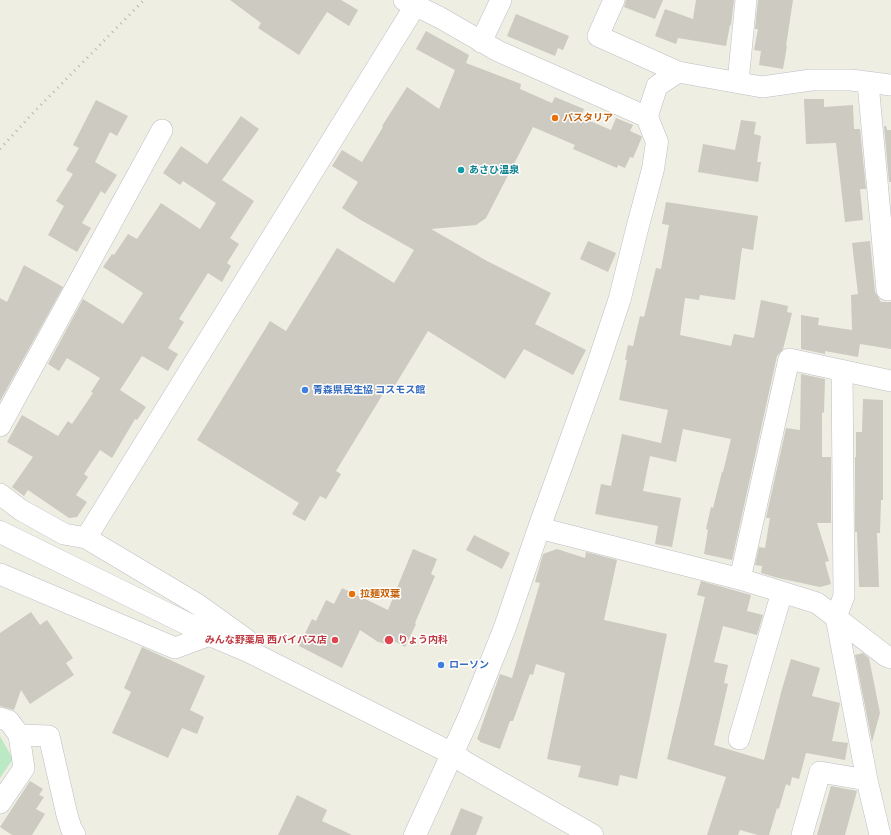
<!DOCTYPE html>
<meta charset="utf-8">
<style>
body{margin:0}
canvas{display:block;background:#efeee2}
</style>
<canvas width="891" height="835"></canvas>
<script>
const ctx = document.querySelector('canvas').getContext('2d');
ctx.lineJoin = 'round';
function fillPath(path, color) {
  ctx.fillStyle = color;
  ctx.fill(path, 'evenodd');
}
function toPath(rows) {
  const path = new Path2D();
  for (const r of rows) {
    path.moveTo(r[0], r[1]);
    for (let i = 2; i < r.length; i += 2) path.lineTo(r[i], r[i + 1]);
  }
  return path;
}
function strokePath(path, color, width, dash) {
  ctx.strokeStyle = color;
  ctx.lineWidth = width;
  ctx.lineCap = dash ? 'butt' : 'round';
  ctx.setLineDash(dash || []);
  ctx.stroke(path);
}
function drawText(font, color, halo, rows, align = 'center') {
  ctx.font = font + ' "IBM Plex Sans","Noto Sans JP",sans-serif';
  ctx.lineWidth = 3;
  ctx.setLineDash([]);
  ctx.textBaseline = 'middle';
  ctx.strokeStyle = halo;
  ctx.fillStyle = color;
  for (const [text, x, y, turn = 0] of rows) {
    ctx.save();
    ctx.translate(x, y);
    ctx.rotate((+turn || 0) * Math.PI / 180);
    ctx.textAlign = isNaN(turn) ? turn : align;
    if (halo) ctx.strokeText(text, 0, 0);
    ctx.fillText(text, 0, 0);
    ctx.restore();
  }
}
const green = toPath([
 [0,736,13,759,0,778]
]);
const building = toPath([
 [230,0,341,0,358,10,349,26,327,12,299,55,258,28,261,23],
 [626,0,663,0,655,19,624,7],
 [696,0,734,0,731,25,730,25,726,46,678,38,676,44,655,36,665,9,693,19],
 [758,0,793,0,786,46,787,46,783,69,759,65,761,51,754,50,758,29,755,29],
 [516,14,569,36,563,50,558,48,555,56,507,36],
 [426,31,469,55,466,63,521,84,520,89,552,103,555,97,584,109,581,117,611,130,616,118,633,125,630,131,641,136,642,137,633,158,630,157,625,168,618,165,617,168,573,149,575,145,533,127,486,218,476,225,431,229,487,261,551,293,535,324,586,350,573,375,524,349,505,379,428,331,391,392,386,389,336,471,341,474,326,499,320,496,305,521,292,514,299,503,197,440,270,321,286,331,337,248,394,283,414,250,359,219,342,208,358,182,332,166,342,150,362,162,383,127,382,126,407,87,439,109,455,70,416,49],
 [804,99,824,99,824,107,853,105,854,129,860,129,866,189,860,189,863,220,845,222,836,143,806,144],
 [96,100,128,116,117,136,110,132,95,162,117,175,105,194,101,191,82,223,91,228,77,252,48,235,64,206,56,201,73,174,66,170,79,148,73,145],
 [241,116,259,129,222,180,254,201,230,238,239,244,227,263,231,266,222,282,208,273,179,319,184,322,168,348,178,354,168,371,142,356,120,390,146,407,137,420,135,419,112,458,100,450,84,474,88,477,76,495,87,502,77,517,69,518,28,490,24,496,12,487,33,457,7,442,22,415,58,436,68,421,72,424,93,393,91,392,100,378,67,358,59,371,48,364,83,299,123,324,143,293,103,267,112,254,114,255,128,234,137,239,161,203,200,229,216,203,183,181,180,185,163,173,181,146,207,164],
 [741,120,756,122,754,134,761,136,757,162,761,162,758,182,698,172,703,144,735,150],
 [884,126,886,126,887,130,891,130,891,182,889,182],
 [666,202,758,216,753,250,742,248,735,300,700,295,699,300,685,298,680,335,731,346,734,334,754,338,761,300,788,306,787,312,792,313,783,349,777,356,732,560,704,554,708,530,706,529,711,507,713,508,722,472,723,472,731,439,683,429,676,462,650,456,643,491,681,498,672,547,655,544,658,526,595,514,601,484,611,486,622,434,661,443,668,410,619,400,627,360,625,360,628,345,633,346,640,316,644,317,656,268,661,269,669,225,662,224],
 [588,241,616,253,608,272,580,259],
 [870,241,875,292,881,302,891,302,891,349,860,344,858,357,825,351,825,354,801,349,801,315,819,318,818,325,852,330,851,295,858,294,852,243],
 [24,265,63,287,0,401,0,298,7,302],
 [801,374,825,379,824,413,822,412,822,457,831,457,831,523,817,523,829,561,825,562,831,584,820,587,778,578,761,573,762,566,755,565,759,547,765,548,770,518,766,518,786,428,800,430],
 [863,399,883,400,883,500,881,500,880,533,877,533,879,587,859,587,857,532,855,532,855,457,856,457,856,432,862,432],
 [474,535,510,553,502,569,466,550],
 [413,549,437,559,431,574,435,576,415,623,416,624,405,647,396,642,387,644,378,642,360,630,342,668,299,646,312,619,316,621,326,600,334,604,342,588,388,610],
 [557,549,585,558,586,552,617,560,604,620,667,634,637,779,620,775,618,786,578,777,581,766,547,759,565,673,536,664,533,675,530,674,513,721,510,721,500,749,480,742,480,741,477,739,500,674,512,678,540,583,535,582,543,554],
 [701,581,751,595,747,611,763,615,757,635,723,626,714,662,728,665,724,683,728,684,714,745,764,760,782,689,791,659,820,668,812,696,840,703,832,741,848,743,845,760,806,753,799,779,792,777,790,786,786,784,779,809,777,808,769,835,758,835,740,830,738,835,707,835,726,777,667,759,705,597,697,595],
 [31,612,40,625,47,620,73,658,66,663,74,675,30,704,21,690,14,710,0,706,0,633],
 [142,647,205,676,190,710,204,717,197,734,182,728,168,758,112,733,131,692,124,688],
 [863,653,869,658,880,713,872,742,855,655],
 [30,781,43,789,39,795,44,797,36,809,45,814,32,835,12,835,0,827],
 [831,786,857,791,845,835,817,835],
 [297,795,327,810,322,821,352,835,278,835],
 [461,808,483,817,476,835,450,835]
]);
const street = toPath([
 [404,0,439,17,498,51,647,117,657,86,678,72,762,87,811,80,851,80,891,85],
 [614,0,598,36,678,72],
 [481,42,501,0],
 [738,82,746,0],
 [868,83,887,290,891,289],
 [842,371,844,596,836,617,867,780,880,835],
 [0,426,162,130],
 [0,494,21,510,64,534,86,538],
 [539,528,740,579,817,603,886,656,891,658],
 [0,574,175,648,210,635],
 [740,579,789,359,891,381],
 [250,652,247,640,197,604,86,538,415,6],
 [0,718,9,721,19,735,24,768,0,803],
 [19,735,49,736,67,815,71,828,75,835],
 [739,739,782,592],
 [802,835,820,772,867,780]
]);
const secondary = toPath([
 [0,532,210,635,250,652,453,754,466,763,592,835],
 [415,835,469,717,504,630,539,528,596,370,620,298,636,233,653,169,657,142,647,117]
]);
const rail = toPath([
 [0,149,33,113,144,0]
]);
const markers = [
 [555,118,4,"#e8710a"],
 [461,170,4,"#0f9aa8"],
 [305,390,4,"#3f7fe0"],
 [352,594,4,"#e8710a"],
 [335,640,4,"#e0444e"],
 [389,640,5,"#e0444e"],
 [441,665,4,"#3f7fe0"]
];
const foodNames = [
 ["パスタリア",563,118],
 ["拉麺双葉",360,594]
];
const cultureNames = [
 ["あさひ温泉",469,170]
];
const shopNames = [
 ["青森県民生協 コスモス館",313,390],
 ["ローソン",449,665]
];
const healthNames = [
 ["みんな野薬局 西バイパス店",327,640],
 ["りょう内科",398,640,"left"]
];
fillPath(green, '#bbe9c3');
fillPath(building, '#cccac1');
strokePath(street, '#bcbec5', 22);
strokePath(secondary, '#bdbfc7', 23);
strokePath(street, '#fff', 21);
strokePath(secondary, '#fff', 22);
strokePath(rail, '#b6b6b8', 3, [1, 5]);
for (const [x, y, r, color] of markers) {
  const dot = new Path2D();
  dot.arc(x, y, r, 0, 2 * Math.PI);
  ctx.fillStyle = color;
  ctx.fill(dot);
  strokePath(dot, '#fff', 1.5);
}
drawText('bold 10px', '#c56008', '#fff', foodNames, 'left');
drawText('bold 10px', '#0d838f', '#fff', cultureNames, 'left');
drawText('bold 10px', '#366cbe', '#fff', shopNames, 'left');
drawText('bold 10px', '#be3a42', '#fff', healthNames, 'right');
</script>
